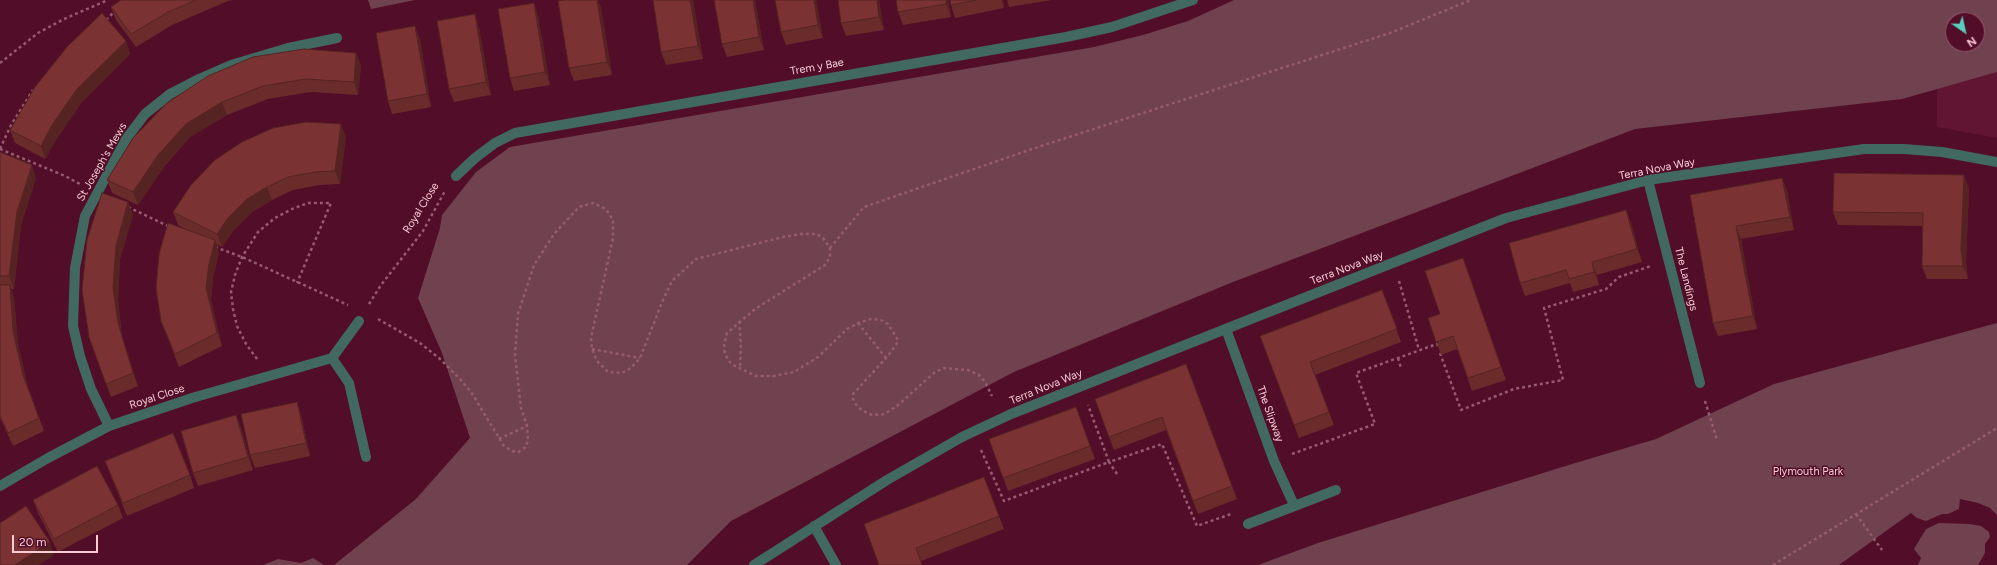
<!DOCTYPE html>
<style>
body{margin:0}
#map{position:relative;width:1997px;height:565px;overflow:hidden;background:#520d28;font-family:Figtree,sans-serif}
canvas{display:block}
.north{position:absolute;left:1945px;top:12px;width:40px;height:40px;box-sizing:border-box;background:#520d28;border:1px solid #94596e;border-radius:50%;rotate:146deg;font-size:11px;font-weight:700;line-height:16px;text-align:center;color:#f8ccd7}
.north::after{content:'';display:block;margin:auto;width:14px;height:18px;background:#5acebd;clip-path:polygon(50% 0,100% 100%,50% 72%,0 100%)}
.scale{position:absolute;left:12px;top:535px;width:86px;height:18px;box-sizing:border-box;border:2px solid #f8ccd7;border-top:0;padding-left:5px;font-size:12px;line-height:14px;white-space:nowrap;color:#f8ccd7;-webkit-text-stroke:3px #520d28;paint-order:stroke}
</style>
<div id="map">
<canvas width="1997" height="565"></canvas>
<div class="north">N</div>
<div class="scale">20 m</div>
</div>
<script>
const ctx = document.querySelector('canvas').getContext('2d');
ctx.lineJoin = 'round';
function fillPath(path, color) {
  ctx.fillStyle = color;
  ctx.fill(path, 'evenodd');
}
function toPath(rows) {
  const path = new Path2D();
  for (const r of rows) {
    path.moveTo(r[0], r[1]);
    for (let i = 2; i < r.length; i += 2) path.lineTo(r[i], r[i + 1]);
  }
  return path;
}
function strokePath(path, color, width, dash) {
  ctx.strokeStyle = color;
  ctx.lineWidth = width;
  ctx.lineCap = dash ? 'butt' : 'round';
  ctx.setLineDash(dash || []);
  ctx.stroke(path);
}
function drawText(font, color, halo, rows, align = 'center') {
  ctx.font = font + ' Figtree,sans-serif';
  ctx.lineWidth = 3;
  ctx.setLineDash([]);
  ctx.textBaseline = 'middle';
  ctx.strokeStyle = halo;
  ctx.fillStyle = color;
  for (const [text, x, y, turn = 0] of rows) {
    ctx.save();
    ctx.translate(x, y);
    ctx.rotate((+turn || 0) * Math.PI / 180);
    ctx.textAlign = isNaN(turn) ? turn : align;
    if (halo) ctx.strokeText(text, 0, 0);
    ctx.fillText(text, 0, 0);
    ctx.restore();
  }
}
const built = toPath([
 [1997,72,1997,138,1937,127,1937,88]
]);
const green = toPath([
 [368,0,415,0,371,9],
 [1234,0,1997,0,1997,72,1902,99,1635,129,1233,282,1014,372,731,521,687,565,334,565,416,499,470,438,442,353,418,298,440,228,442,215,476,172,510,147,1094,47,1143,35,1188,21],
 [1953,20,1977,20,1977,44,1953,44],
 [1997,323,1997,515,1990,508,1978,503,1960,499,1959,509,1948,514,1942,514,1926,521,1917,518,1911,513,1839,565,1258,565,1318,543,1572,464,1656,439,1774,384],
 [1939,523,1970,524,1981,526,1989,532,1990,537,1985,544,1985,553,1978,565,1918,565,1921,558,1914,549,1926,529],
 [313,558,324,565,263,565,278,559,301,563]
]);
const path = toPath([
 [106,20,115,11],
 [0,63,38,33,64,19,108,0],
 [0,149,65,176,80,184],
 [0,149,11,125,33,90],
 [128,207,170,227],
 [215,247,242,257,348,305],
 [830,248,864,207,1035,148,1390,33,1471,0],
 [1399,281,1419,350],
 [369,304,381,285,423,231,445,191],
 [378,319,420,343,440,359,459,378,471,392,504,446,512,451,518,452,526,447,528,439,527,426,521,408,515,355,518,314,534,265,554,234,579,207,593,203,606,209,613,220,613,238,591,338,592,349,597,361,608,372,622,373,631,368,640,358,663,300,672,281,696,259,783,237,801,234,817,234,823,238,830,248,830,257,825,265,755,309,727,333,724,345,725,354,731,364,756,376,774,376,794,372,818,357,847,329,858,323,871,319,881,320,888,324,898,340,896,345,886,358,853,394,853,399,857,406,863,411,872,415,884,414,897,406,935,372,944,368,968,370,979,375,985,382,992,396],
 [739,321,741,344,740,369],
 [858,323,886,358],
 [592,349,640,358],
 [1440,353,1461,410,1514,389,1563,380,1544,308,1606,289,1619,277,1651,266],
 [1398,358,1401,368],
 [257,359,246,344,237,326,233,309,231,292,235,275,242,257,258,232,275,218,292,209,308,203,331,203,297,283],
 [1705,401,1717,440],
 [499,439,527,426],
 [981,450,1004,501,1109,462,1088,405],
 [1292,454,1375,424,1356,373,1437,344,1438,346],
 [1117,474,1109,462,1162,444,1197,526,1231,514],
 [1856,514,1882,550],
 [1773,565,1997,428]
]);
const minor = toPath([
 [456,176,475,158,495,143,515,133,1066,37,1112,27,1193,0],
 [1648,180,1700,383],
 [1226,329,1274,461,1294,505],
 [332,358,349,383,366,457],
 [109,426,91,389,80,356,73,326,75,268,85,216,126,139,145,114,170,94,199,79,231,65,288,48,337,38],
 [0,486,48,458,109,426,192,398,332,358,359,321],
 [1248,524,1336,490],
 [814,526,836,565]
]);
const tertiary = toPath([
 [754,565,887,480,962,437,1011,414,1506,218,1648,180,1864,149,1904,149,1942,152,1997,162]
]);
const wall = toPath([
 [121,0,233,0,228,1,172,25,136,47,116,20,111,7],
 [564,0,598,0,601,8,612,75,574,81,569,68],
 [693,0,703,59,666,65,661,52],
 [755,0,764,50,727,57,722,44],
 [816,0,823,38,786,45,781,32],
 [838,0,879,0,884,30,846,36,841,23],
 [896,0,948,0,951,17,903,25,898,12],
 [950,0,1003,0,1004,8,955,18,951,5],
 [1007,0,1052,0,1009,7],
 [534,3,538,16,550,85,514,91,510,78],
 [479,27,491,95,454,102,449,89],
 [420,39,431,107,392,114,388,101],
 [126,41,130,54,82,102,57,138,45,159,15,143,10,130],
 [304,49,356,53,361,66,358,95,311,92,268,99,227,115,190,137,163,168,138,205,112,193,107,180,133,138],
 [346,137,340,184,320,185,293,190,272,200,252,212,233,231,222,247,216,244,219,253,213,277,211,301,222,346,179,367,161,321,189,231,178,225,173,212],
 [0,152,36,178,21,225,14,289,11,289,14,298,18,344,28,387,44,431,13,446,0,418],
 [1782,178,1787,191,1794,230,1741,239,1757,329,1718,336,1713,323,1690,195],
 [1969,188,1966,262,1968,279,1927,279,1922,266,1923,226,1838,225,1833,212],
 [128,202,133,215,120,259,118,300,122,336,138,386,111,397,89,337],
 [1626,210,1631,223,1642,262,1597,275,1599,285,1573,292,1570,283,1525,296,1520,283],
 [1463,258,1506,380,1472,391,1457,349,1441,355,1428,318,1440,314],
 [1382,290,1401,342,1315,375,1334,425,1299,438,1260,336],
 [1186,364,1237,499,1198,514,1166,430,1114,450,1095,399],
 [297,402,301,415,310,456,255,468,250,455],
 [1076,407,1095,459,1008,491,989,439],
 [236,415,241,428,253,470,198,486,193,473],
 [105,461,190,475,194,488,127,516],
 [33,500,118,505,123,518,58,552,38,513],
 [999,516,1004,529,921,561,864,524]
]);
const shadedWall = toPath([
 [597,0,598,0,601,8,612,75,607,62],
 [690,0,693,0,703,59,698,46],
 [753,0,755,0,764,50,759,37],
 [814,0,816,0,823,38,818,25],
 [877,0,879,0,884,30,879,17],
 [946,0,948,0,951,17,946,4],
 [1001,0,1003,0,1004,8],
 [534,3,538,16,550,85,545,72],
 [475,14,479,27,491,95,486,82],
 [415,26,420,39,431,107,427,94],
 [126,41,130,54,82,102,57,138,45,159,41,146,52,125,77,89],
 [356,53,361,66,358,95,354,82],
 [222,102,227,115,190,137,163,168,138,205,133,192,158,155,186,124],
 [341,124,346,137,340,184,335,171],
 [32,165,36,178,21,225,14,289,9,276,17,212],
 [1964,175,1969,188,1966,262,1968,279,1963,266,1961,249],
 [1782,178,1787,191,1794,230,1790,217],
 [267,187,272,200,252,212,233,231,222,247,217,234,228,218,247,199],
 [128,202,133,215,120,259,118,300,122,336,138,386,133,373,118,323,113,287,116,246],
 [1626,210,1631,223,1642,262,1637,249],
 [1736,226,1741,239,1757,329,1753,316],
 [215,240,219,253,213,277,211,301,222,346,217,333,206,288,209,264],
 [1592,262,1597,275,1599,285,1594,272],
 [10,285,14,298,18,344,28,388,23,375,13,331],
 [297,402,301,415,310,456,306,443],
 [236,415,241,428,253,470,248,457],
 [50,542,54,555,39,565,15,565]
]);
const building = toPath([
 [121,0,196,0,168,12,131,34,111,7,121,0],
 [564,0,597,0,607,62,569,68,558,1,564,0],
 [653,0,690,0,698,46,661,52,653,0],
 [714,0,753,0,759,37,722,44,714,0],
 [775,0,814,0,818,25,781,32,775,0],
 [838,0,877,0,879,17,841,23,838,0],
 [896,0,946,0,946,4,898,12,896,0],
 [950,0,976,0,951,5,950,0],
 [534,3,545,72,510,78,498,9,534,3],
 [102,13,126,41,77,89,52,125,41,146,10,130,35,87,67,47,102,13],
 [475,14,486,82,449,89,437,21,475,14],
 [415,26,427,94,388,101,376,33,415,26],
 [304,49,356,53,354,82,306,79,263,86,222,102,186,124,158,155,133,192,107,180,133,138,167,103,208,76,253,57,304,49],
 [306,122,341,124,335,171,315,172,288,177,267,187,247,199,228,218,217,234,173,212,191,185,215,160,242,142,273,128,306,122],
 [0,152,32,165,17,212,9,276,0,276,0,152],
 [1834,173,1964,175,1961,249,1963,266,1922,266,1923,213,1833,212,1834,173],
 [1782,178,1790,217,1736,226,1753,316,1713,323,1690,195,1782,178],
 [102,193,128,202,116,246,113,287,118,323,133,373,106,384,89,337,82,290,87,240,102,193],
 [1626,210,1637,249,1592,262,1594,272,1569,279,1566,270,1520,283,1509,243,1626,210],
 [168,223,215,240,209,264,206,288,217,333,175,354,161,321,156,288,159,254,168,223],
 [1463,258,1501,367,1468,378,1453,336,1436,342,1428,318,1440,314,1425,271,1463,258],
 [0,285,10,285,13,331,23,375,39,418,8,433,0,416,0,285],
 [1382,290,1397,329,1310,362,1329,412,1294,425,1260,336,1382,290],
 [1186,364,1232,486,1193,501,1162,417,1109,437,1095,399,1186,364],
 [297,402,306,443,250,455,241,414,297,402],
 [1076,407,1090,446,1003,478,989,439,1076,407],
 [236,415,248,457,193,473,181,431,236,415],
 [173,433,190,475,123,503,105,461,173,433],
 [97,466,118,505,54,539,33,500,97,466],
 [984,477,999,516,916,548,922,565,879,565,864,524,984,477],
 [26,506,50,542,15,565,0,565,0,523,26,506]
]);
const streetNames = [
 ["Trem y Bae",817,67,-10],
 ["St Joseph's Mews",102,162,-60],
 ["Terra Nova Way",1657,169,-11],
 ["Royal Close",421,208,-58],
 ["Terra Nova Way",1347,268,-21],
 ["The Landings",1686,279,76],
 ["Terra Nova Way",1046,387,-22],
 ["Royal Close",157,397,-18],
 ["The Slipway",1270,414,70]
];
const parkNames = [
 ["Plymouth Park",1808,472]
];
fillPath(built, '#611532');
fillPath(green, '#70414e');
strokePath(path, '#965b70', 2.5, [3, 3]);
strokePath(minor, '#416962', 10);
strokePath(tertiary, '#416962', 10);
fillPath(wall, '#6a2b2b');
fillPath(shadedWall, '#562323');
fillPath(building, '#7b3232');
strokePath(building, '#562323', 1);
drawText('11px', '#f8ccd7', '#520d28', streetNames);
drawText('11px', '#f7cad4', '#520d28', parkNames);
</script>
